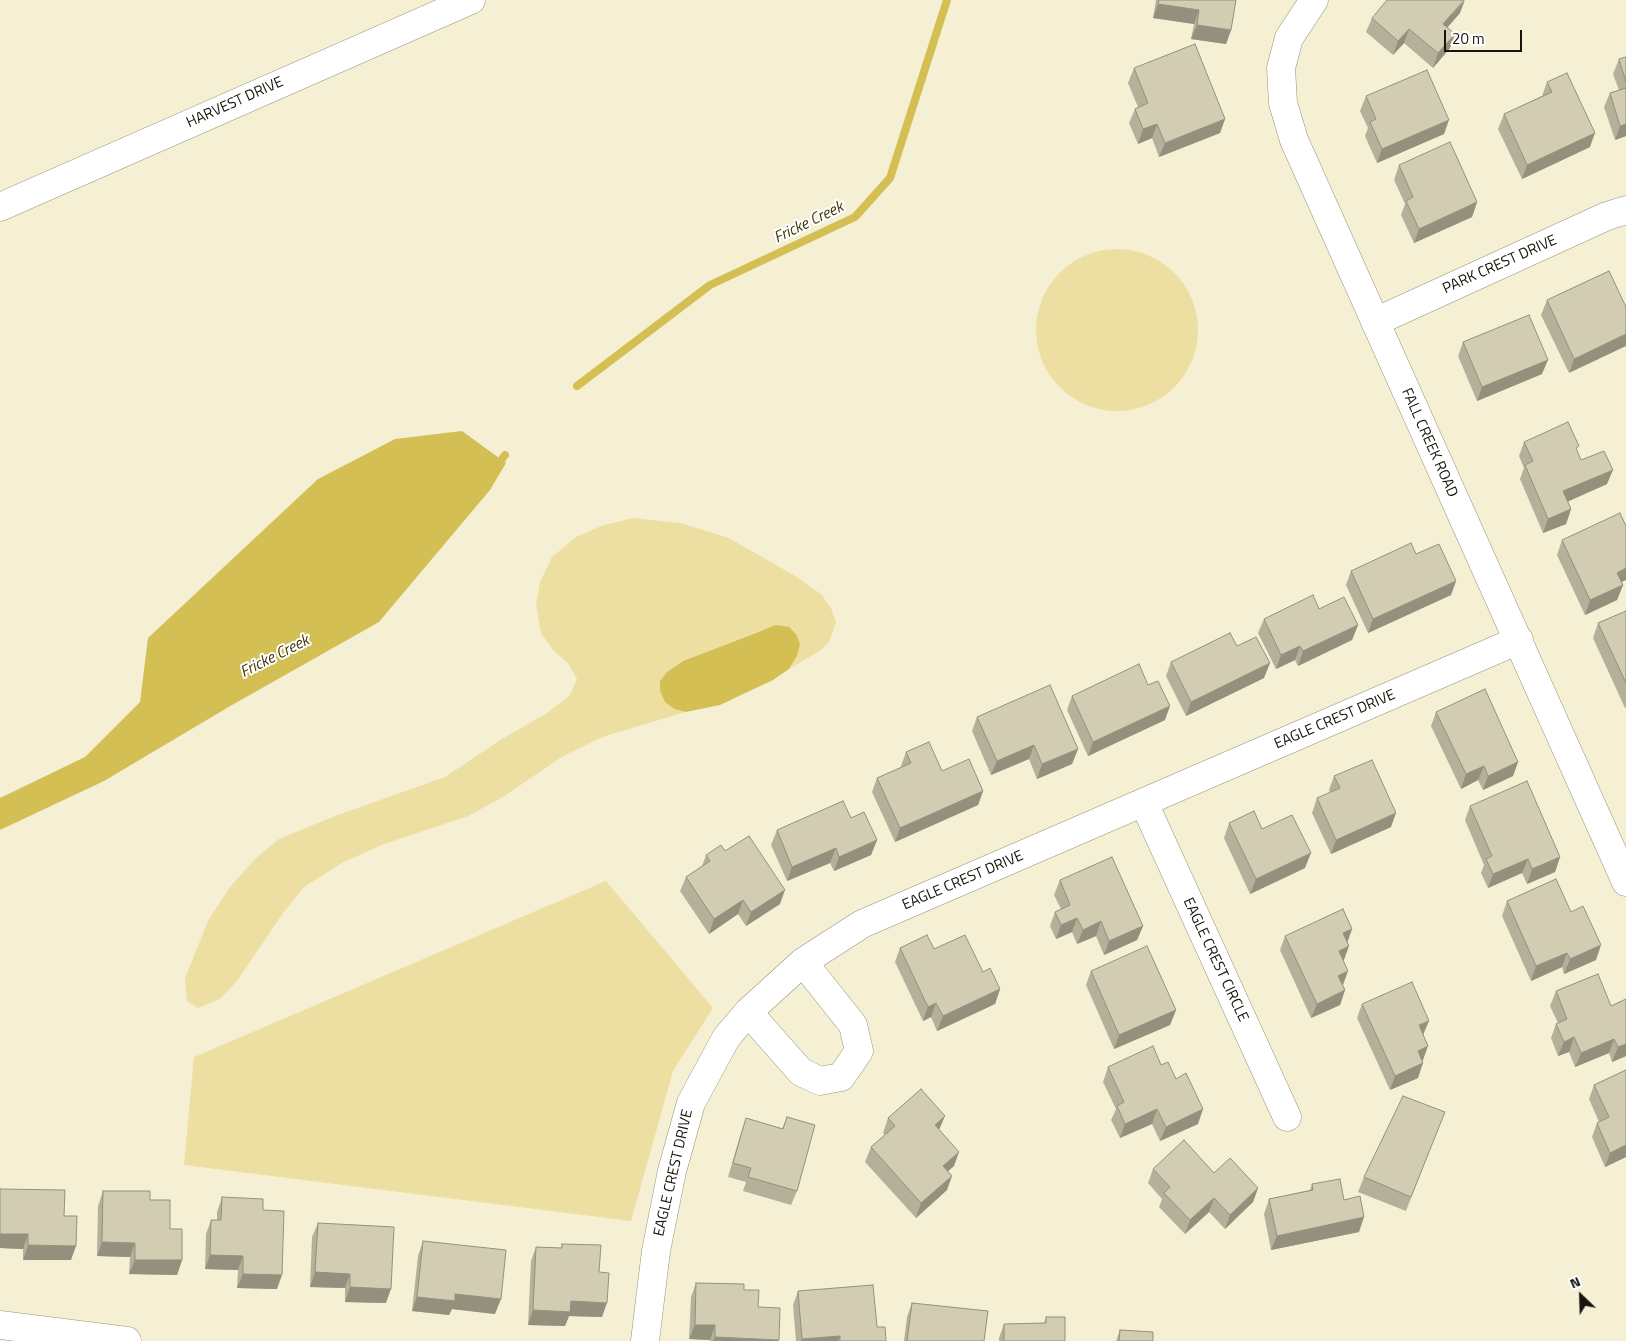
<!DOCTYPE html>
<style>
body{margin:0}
#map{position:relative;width:1626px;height:1341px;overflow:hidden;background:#f5f0d4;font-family:"Titillium Web",sans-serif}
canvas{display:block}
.north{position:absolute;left:1556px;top:1271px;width:50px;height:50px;-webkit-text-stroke:4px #fff;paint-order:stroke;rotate:336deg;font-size:14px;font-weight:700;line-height:20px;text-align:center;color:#16140b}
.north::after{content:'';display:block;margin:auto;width:18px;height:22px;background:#16140b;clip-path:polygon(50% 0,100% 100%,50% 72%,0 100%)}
.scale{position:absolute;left:1444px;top:30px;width:78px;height:22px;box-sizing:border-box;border:2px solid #16140b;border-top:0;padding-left:6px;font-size:15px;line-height:18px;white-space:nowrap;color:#16140b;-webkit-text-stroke:4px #fff;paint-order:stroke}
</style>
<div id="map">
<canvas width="1626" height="1341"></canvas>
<div class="north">N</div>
<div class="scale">20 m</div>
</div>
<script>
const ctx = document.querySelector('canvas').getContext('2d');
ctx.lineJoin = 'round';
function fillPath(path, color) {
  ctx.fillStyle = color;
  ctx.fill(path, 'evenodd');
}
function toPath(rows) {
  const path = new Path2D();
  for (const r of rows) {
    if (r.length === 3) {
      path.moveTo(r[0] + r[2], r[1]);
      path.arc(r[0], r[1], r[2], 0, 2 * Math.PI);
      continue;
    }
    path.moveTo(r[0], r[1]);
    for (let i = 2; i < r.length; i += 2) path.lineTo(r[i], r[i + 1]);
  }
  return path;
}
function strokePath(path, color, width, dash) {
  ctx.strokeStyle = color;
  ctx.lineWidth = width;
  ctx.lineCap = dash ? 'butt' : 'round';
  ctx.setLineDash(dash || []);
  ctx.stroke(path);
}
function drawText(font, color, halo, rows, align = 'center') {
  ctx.font = font + ' "Titillium Web",sans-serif';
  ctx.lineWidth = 4;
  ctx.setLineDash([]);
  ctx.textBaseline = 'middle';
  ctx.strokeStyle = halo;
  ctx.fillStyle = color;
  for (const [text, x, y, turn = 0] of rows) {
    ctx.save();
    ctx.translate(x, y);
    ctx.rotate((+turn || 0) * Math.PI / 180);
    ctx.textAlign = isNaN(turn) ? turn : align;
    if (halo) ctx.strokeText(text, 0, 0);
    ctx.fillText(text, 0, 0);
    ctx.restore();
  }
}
const green = toPath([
 [1117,330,81],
 [633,518,680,523,729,538,795,576,821,594,831,608,836,622,829,642,818,652,789,669,797,656,761,630,683,661,667,672,660,681,660,691,665,702,674,709,686,712,605,736,563,756,503,797,468,816,384,844,342,863,304,887,283,913,237,981,220,999,198,1008,187,1001,185,978,209,919,230,887,255,859,279,839,335,816,445,777,502,739,547,713,570,695,577,679,568,663,553,650,541,633,536,605,540,582,552,557,576,537,601,526],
 [606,881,713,1008,673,1071,631,1221,184,1165,194,1057]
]);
const water = toPath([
 [462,431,506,463,490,490,379,622,232,705,104,781,0,830,0,798,85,757,140,702,148,638,318,479,395,439],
 [776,625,789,627,796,634,800,644,797,656,789,669,773,680,720,705,686,712,674,709,665,702,660,691,660,681,667,672,683,661]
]);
const stream = toPath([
 [577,386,710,285,855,217,890,178,947,0],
 [497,466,505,455]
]);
const minor = toPath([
 [1314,0,1289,38,1281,68,1283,103,1294,140,1626,882],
 [0,207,471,0],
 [1375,322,1607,216,1626,210],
 [1144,803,1287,1117],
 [748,1012,801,1072,820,1081,841,1077,859,1051,853,1025,803,962],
 [0,1325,127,1341],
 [645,1341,656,1251,672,1171,691,1103,726,1038,748,1012,803,962,862,924,1519,640]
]);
const wall = toPath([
 [1156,0,1236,0,1231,30,1226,44,1191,39,1194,24,1153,18],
 [1460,13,1447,28,1450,48,1433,68,1404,43,1393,55,1366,32,1372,18],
 [1626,57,1626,136,1615,140,1604,107,1610,93,1619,90,1613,74,1619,59],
 [1134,68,1225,119,1220,133,1159,157,1152,138,1138,144,1129,123,1135,109,1138,107,1128,83],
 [1547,82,1590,147,1522,179,1498,129,1504,114,1542,96],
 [1366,96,1444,134,1377,163,1365,136,1368,128,1360,111],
 [1399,165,1477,202,1472,217,1414,243,1401,215,1405,204,1394,180],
 [1609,271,1569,373,1541,315,1547,300],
 [1463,342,1542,374,1477,401,1458,356],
 [1524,442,1577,451,1581,460,1607,484,1568,501,1571,509,1566,524,1543,533,1520,479,1524,468,1519,456],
 [1562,540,1621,582,1623,585,1617,600,1585,615,1557,555],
 [1416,554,1456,581,1451,595,1368,633,1346,585,1351,571],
 [1319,609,1358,625,1352,640,1298,666,1295,660,1276,669,1258,633,1264,619],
 [1626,611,1626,708,1625,708,1593,638,1598,623],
 [1237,646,1264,678,1186,716,1166,676,1171,662],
 [1072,696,1165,720,1088,756,1067,710],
 [1436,712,1518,762,1513,776,1483,790,1478,780,1461,789,1431,726],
 [977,717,1078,749,1072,764,1037,779,1029,759,991,775,972,731],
 [906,752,942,771,983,791,978,805,895,842,872,792,877,778,902,767,901,766],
 [1334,776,1391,827,1331,854,1312,813,1317,798,1330,793,1329,790],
 [1470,806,1560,857,1555,872,1527,884,1522,873,1488,888,1481,873,1484,865,1465,820],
 [851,818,877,840,871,855,834,871,830,863,787,881,771,845,777,830],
 [1229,823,1262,829,1305,868,1250,894,1224,838],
 [725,851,780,904,746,926,738,914,709,934,680,891,686,877,702,866,706,855],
 [1060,880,1143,926,1137,940,1104,955,1096,936,1077,944,1072,932,1056,939,1050,926,1055,912,1061,909,1054,895],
 [1507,901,1571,912,1596,960,1564,974,1562,967,1531,981,1502,916],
 [1352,929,1347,943,1343,960,1343,985,1345,990,1340,1005,1311,1018,1280,950,1285,936],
 [900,948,934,949,983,972,1000,989,995,1004,937,1031,931,1017,923,1021,895,962],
 [1091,971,1176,1010,1170,1025,1114,1049,1086,985],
 [1598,974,1626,1056,1612,1062,1609,1053,1575,1067,1569,1052,1558,1056,1551,1038,1556,1024,1558,1023,1550,1006,1556,991],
 [1362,1004,1424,1035,1423,1060,1422,1061,1418,1078,1390,1090,1357,1018],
 [1161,1065,1176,1079,1198,1124,1160,1141,1152,1124,1120,1138,1111,1120,1116,1109,1103,1082,1108,1067],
 [1626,1070,1626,1157,1605,1167,1592,1137,1597,1123,1599,1122,1589,1099,1594,1085],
 [787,1117,797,1191,791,1205,743,1191,746,1182,728,1177,741,1133,746,1118,782,1129],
 [888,1118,939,1130,954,1166,948,1171,947,1190,916,1218,865,1162,871,1147,885,1135,883,1133],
 [1439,1126,1406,1211,1358,1192,1364,1177],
 [1153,1169,1214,1173,1258,1188,1253,1202,1225,1229,1209,1212,1185,1234,1159,1207,1162,1199,1148,1183],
 [1312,1184,1344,1200,1359,1232,1271,1250,1264,1214,1269,1199,1310,1190],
 [0,1189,64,1216,71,1260,23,1260,23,1249,0,1248],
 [103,1191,150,1200,170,1229,182,1260,177,1275,129,1274,130,1257,97,1256,98,1206],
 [222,1197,263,1210,277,1289,237,1288,238,1270,205,1269,206,1234,211,1220,217,1220,217,1212],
 [318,1223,386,1303,345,1302,345,1288,310,1287,312,1237],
 [423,1241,495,1314,452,1309,449,1315,412,1311,418,1256],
 [562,1244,599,1272,602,1317,569,1316,565,1326,528,1325,531,1261,536,1247,561,1248],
 [696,1283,744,1290,778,1341,710,1341,710,1340,689,1339,691,1297],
 [798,1291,877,1327,886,1341,796,1341,793,1305],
 [912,1303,984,1341,904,1341,907,1317],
 [1046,1317,1065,1341,999,1341,999,1338,1004,1324,1044,1323],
 [1120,1330,1153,1341,1116,1341]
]);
const shadedWall = toPath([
 [1465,0,1460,13,1438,38,1443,24],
 [1158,4,1199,10,1194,24,1153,18],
 [1197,25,1231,30,1226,44,1191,39],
 [1409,29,1404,43,1393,55,1398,41],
 [1455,34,1450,48,1433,68,1438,53],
 [1225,119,1220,133,1159,157,1165,143],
 [1449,120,1444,134,1377,163,1382,149],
 [1157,124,1152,138,1138,144,1143,129],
 [1626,124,1626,136,1615,140,1620,126],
 [1595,133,1590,147,1522,179,1527,165],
 [1477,202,1472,217,1414,243,1419,229],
 [1626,334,1626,346,1569,373,1574,359],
 [1548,360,1542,374,1477,401,1482,387],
 [1613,470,1607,484,1558,506,1563,491],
 [1571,509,1566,524,1543,533,1548,519],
 [1626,568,1626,580,1611,587,1617,573],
 [1456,581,1451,595,1368,633,1373,619],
 [1623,585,1617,600,1585,615,1590,600],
 [1358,625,1352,640,1298,666,1303,651],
 [1300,646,1295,660,1276,669,1281,655],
 [1270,663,1264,678,1186,716,1191,702],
 [1170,706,1165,720,1088,756,1093,742],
 [1034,745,1029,759,991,775,997,761],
 [1078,749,1072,764,1037,779,1042,764],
 [1518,762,1513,776,1483,790,1488,776],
 [1484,766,1478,780,1461,789,1466,774],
 [983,791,978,805,895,842,900,828],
 [1396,813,1391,827,1331,854,1336,840],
 [877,840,871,855,834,871,839,857],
 [836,848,830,863,787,881,792,867],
 [1311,853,1305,868,1250,894,1256,879],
 [1560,857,1555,872,1527,884,1532,869],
 [1528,859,1522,873,1488,888,1493,874],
 [785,890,780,904,746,926,751,912],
 [743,900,738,914,709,934,714,919],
 [1077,918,1072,932,1056,939,1061,925],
 [1101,921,1096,936,1077,944,1083,930],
 [1143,926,1137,940,1104,955,1109,941],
 [1352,929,1347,943,1343,933],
 [1601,945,1596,960,1564,974,1570,959],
 [1349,946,1344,960,1333,965,1339,951],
 [1567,953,1562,967,1531,981,1536,966],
 [1348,971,1343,985,1338,976],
 [1000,989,995,1004,937,1031,943,1016],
 [1345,990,1340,1005,1311,1018,1317,1004],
 [936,1003,931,1017,923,1021,928,1007],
 [1176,1010,1170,1025,1114,1049,1119,1035],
 [1429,1021,1423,1035,1419,1025],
 [1574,1037,1569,1052,1558,1056,1564,1042],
 [1614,1039,1609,1053,1575,1067,1581,1053],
 [1626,1044,1626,1056,1612,1062,1618,1047],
 [1428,1046,1423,1060,1413,1065,1418,1051],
 [1423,1063,1418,1078,1390,1090,1395,1076],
 [1157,1109,1152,1124,1120,1138,1125,1124],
 [1203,1109,1198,1124,1160,1141,1166,1127],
 [945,1116,939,1130,935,1125],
 [1626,1145,1626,1157,1605,1167,1610,1153],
 [959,1152,954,1166,938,1180,943,1166],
 [952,1176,947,1190,916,1218,921,1203],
 [1258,1188,1253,1202,1225,1229,1230,1215],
 [1214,1198,1209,1212,1185,1234,1190,1220],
 [1364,1217,1359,1232,1271,1250,1277,1236],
 [0,1234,28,1234,23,1249,0,1248],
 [102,1242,135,1243,130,1257,97,1256],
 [28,1245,76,1246,71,1260,23,1260],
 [210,1255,243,1256,238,1270,205,1269],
 [135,1260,182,1260,177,1275,129,1274],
 [315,1272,350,1274,345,1288,310,1287],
 [243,1274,282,1275,277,1289,237,1288],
 [350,1287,391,1289,386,1303,345,1302],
 [455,1294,501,1299,495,1314,452,1309,449,1315,412,1311,417,1297],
 [571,1301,607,1303,602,1317,569,1316,565,1326,528,1325,533,1310],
 [695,1325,715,1325,710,1340,689,1339],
 [840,1336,838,1341,801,1341,802,1339],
 [715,1337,779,1340,778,1341,713,1341]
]);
const building = toPath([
 [1159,0,1236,0,1231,30,1197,25,1199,10,1158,4,1159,0],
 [1387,0,1464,0,1443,24,1455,34,1438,53,1409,29,1398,41,1372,18,1387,0],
 [1195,44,1225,119,1165,143,1157,124,1143,129,1135,109,1148,103,1134,68,1195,44],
 [1626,57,1626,82,1619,59,1626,57],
 [1427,70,1449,120,1382,149,1370,122,1376,119,1366,96,1427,70],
 [1567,73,1595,133,1527,165,1504,114,1552,92,1547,82,1567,73],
 [1626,88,1626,124,1620,126,1610,93,1626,88],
 [1450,142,1477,202,1419,229,1406,201,1413,197,1399,165,1450,142],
 [1609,271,1626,307,1626,334,1574,359,1547,300,1609,271],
 [1529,315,1548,360,1482,387,1463,342,1529,315],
 [1568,422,1579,446,1576,448,1581,460,1604,451,1613,470,1563,491,1571,509,1548,519,1525,465,1533,461,1524,442,1568,422],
 [1620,513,1626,526,1626,568,1617,573,1623,585,1590,600,1562,540,1620,513],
 [1411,543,1416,554,1439,544,1456,581,1373,619,1351,571,1411,543],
 [1313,595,1319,609,1344,597,1358,625,1303,651,1300,646,1281,655,1264,619,1313,595],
 [1626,611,1626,683,1598,623,1626,611],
 [1230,633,1237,646,1256,637,1270,663,1191,702,1171,662,1230,633],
 [1139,664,1148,685,1158,681,1170,706,1093,742,1072,696,1139,664],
 [1050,685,1078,749,1042,764,1034,745,997,761,977,717,1050,685],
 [1485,689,1518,762,1488,776,1484,766,1466,774,1436,712,1485,689],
 [929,742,942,771,969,759,983,791,900,828,877,778,911,763,906,752,929,742],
 [1372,760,1396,813,1336,840,1317,798,1340,788,1334,776,1372,760],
 [1527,781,1560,857,1532,869,1528,859,1493,874,1486,859,1492,856,1470,806,1527,781],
 [843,801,851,818,864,812,877,840,839,857,836,848,792,867,777,830,843,801],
 [1254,811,1262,829,1292,815,1311,853,1256,879,1229,823,1254,811],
 [749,836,785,890,751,912,743,900,714,919,686,877,710,861,706,855,721,845,725,851,749,836],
 [1112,857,1143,926,1109,941,1101,921,1083,930,1077,918,1061,925,1055,912,1070,905,1060,880,1112,857],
 [1556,879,1571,912,1583,906,1601,945,1570,959,1567,953,1536,966,1507,901,1556,879],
 [1343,909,1352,929,1343,933,1349,946,1339,951,1348,971,1338,976,1345,990,1317,1004,1285,936,1343,909],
 [927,935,934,949,965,935,983,972,990,968,1000,989,943,1016,936,1003,928,1007,900,948,927,935],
 [1147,946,1176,1010,1119,1035,1091,971,1147,946],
 [1598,974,1611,1006,1626,999,1626,1044,1618,1047,1614,1039,1581,1053,1574,1037,1564,1042,1556,1024,1567,1019,1556,991,1598,974],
 [1412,982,1429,1021,1419,1025,1428,1046,1418,1051,1423,1063,1395,1076,1362,1004,1412,982],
 [1153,1046,1161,1065,1168,1062,1176,1079,1186,1073,1203,1109,1166,1127,1157,1109,1125,1124,1117,1106,1124,1102,1108,1067,1153,1046],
 [1626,1070,1626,1145,1610,1153,1597,1123,1609,1117,1594,1085,1626,1070],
 [921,1089,945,1116,935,1125,959,1152,943,1166,952,1176,921,1203,871,1147,895,1126,888,1118,921,1089],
 [1403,1096,1445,1112,1411,1197,1364,1177,1403,1096],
 [787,1117,815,1125,797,1191,748,1177,751,1168,733,1163,746,1118,783,1129,787,1117],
 [1184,1140,1214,1173,1230,1158,1258,1188,1230,1215,1214,1198,1190,1220,1164,1193,1170,1187,1153,1169,1184,1140],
 [1340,1179,1344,1200,1360,1196,1364,1217,1277,1236,1269,1199,1313,1190,1312,1184,1340,1179],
 [0,1189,65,1190,64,1216,77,1216,76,1246,28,1245,28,1234,0,1234,0,1189],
 [103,1191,150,1191,150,1200,170,1200,170,1229,182,1229,182,1260,135,1260,135,1243,102,1242,103,1191],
 [222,1197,263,1199,263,1210,284,1211,282,1275,243,1274,243,1256,210,1255,211,1220,221,1220,222,1197],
 [318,1223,394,1227,391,1289,350,1287,350,1274,315,1272,318,1223],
 [423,1241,506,1250,501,1299,455,1294,455,1301,417,1297,423,1241],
 [562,1244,601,1245,599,1272,609,1273,607,1303,571,1301,570,1312,533,1310,536,1247,562,1248,562,1244],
 [696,1283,744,1284,744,1290,759,1290,758,1307,780,1308,779,1340,715,1337,715,1325,695,1325,696,1283],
 [873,1285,877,1327,885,1327,886,1341,840,1341,840,1336,802,1339,798,1291,873,1285],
 [912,1303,988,1311,984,1341,907,1341,912,1303],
 [1046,1317,1065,1317,1065,1341,1004,1341,1004,1324,1046,1323,1046,1317],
 [1120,1330,1153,1332,1153,1341,1119,1341,1120,1330]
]);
const streetNames = [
 ["HARVEST DRIVE",235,103,-24],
 ["PARK CREST DRIVE",1500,265,-24],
 ["FALL CREEK ROAD",1429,443,66],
 ["EAGLE CREST DRIVE",1335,720,-23],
 ["EAGLE CREST DRIVE",963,881,-23],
 ["EAGLE CREST CIRCLE",1215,960,65],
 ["EAGLE CREST DRIVE",674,1173,-77]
];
const waterNames = [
 ["Fricke Creek",809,223,-26],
 ["Fricke Creek",275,657,-27]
];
fillPath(green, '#ecdfa1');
fillPath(water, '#d4bf54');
strokePath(stream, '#d4bf54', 8);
strokePath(minor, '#979379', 29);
strokePath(minor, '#fff', 28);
fillPath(wall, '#b5b099');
fillPath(shadedWall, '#93907d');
fillPath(building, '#d2cdb2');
strokePath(building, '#93907d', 1);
drawText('15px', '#16140b', '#fff', streetNames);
drawText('italic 16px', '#3f3607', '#fff', waterNames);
</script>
